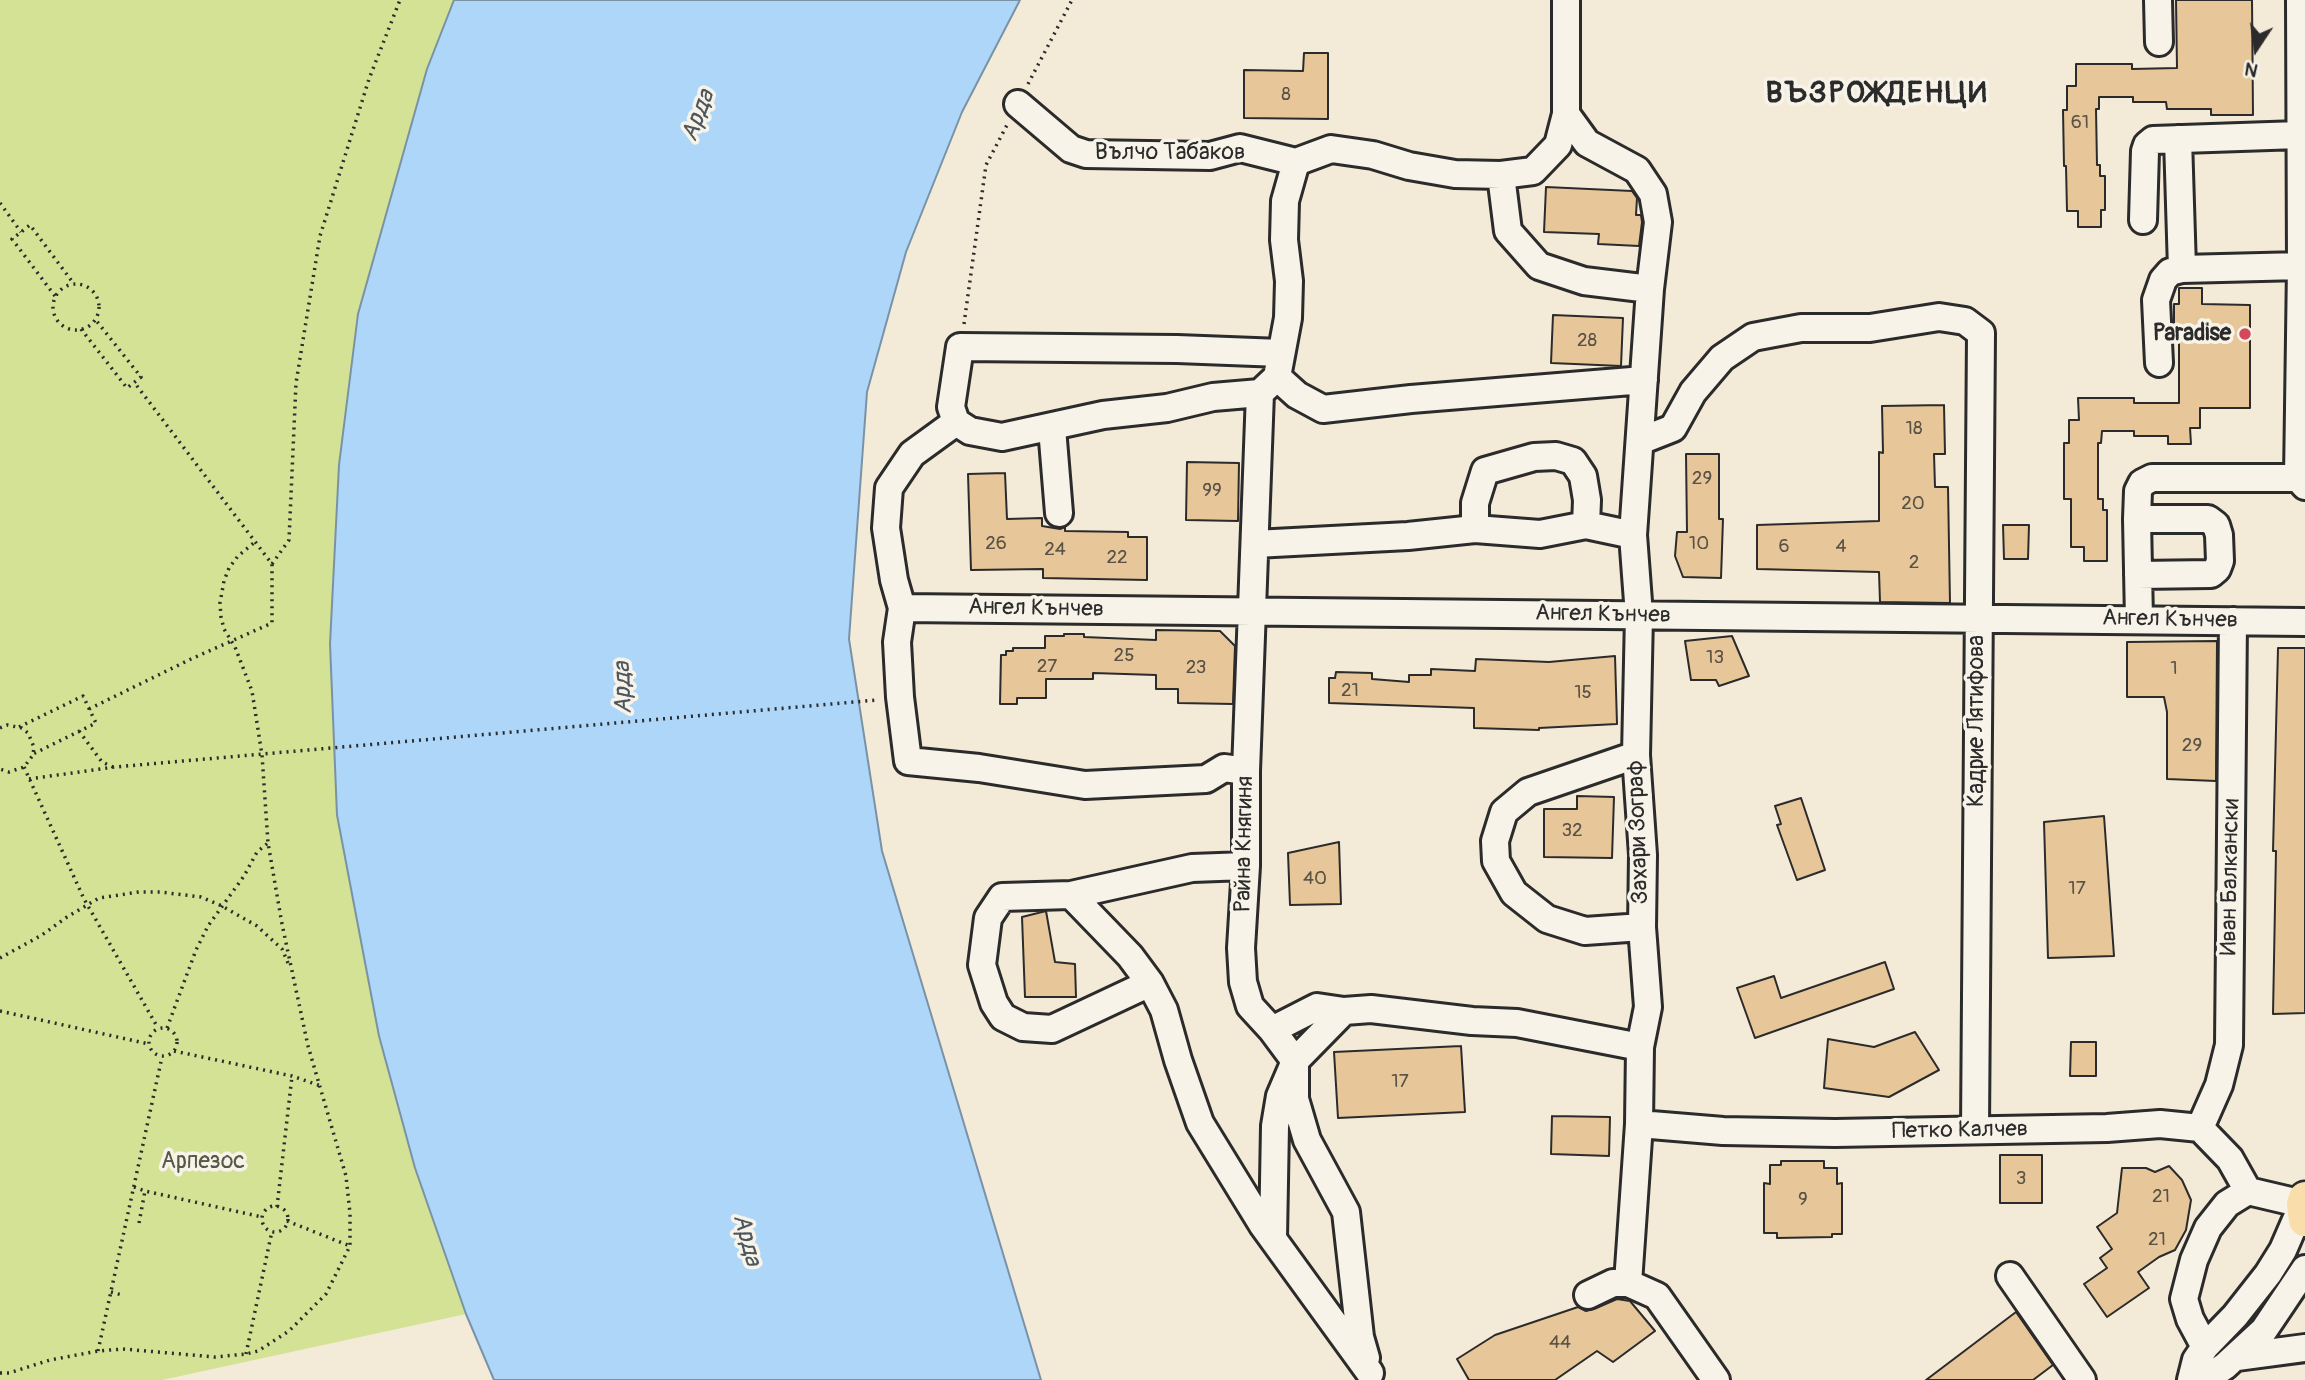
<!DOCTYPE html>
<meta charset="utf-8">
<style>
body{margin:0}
#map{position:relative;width:2305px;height:1380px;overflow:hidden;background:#f4ead8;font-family:Pangolin,sans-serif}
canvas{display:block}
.north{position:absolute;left:2221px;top:14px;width:70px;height:70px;-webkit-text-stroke:5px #f7f3e8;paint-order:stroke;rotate:193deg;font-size:19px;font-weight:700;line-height:28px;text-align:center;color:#2b2b2b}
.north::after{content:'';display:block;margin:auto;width:24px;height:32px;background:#2b2b2b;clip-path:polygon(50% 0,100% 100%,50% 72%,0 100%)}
</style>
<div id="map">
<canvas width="2305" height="1380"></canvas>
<div class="north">N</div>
</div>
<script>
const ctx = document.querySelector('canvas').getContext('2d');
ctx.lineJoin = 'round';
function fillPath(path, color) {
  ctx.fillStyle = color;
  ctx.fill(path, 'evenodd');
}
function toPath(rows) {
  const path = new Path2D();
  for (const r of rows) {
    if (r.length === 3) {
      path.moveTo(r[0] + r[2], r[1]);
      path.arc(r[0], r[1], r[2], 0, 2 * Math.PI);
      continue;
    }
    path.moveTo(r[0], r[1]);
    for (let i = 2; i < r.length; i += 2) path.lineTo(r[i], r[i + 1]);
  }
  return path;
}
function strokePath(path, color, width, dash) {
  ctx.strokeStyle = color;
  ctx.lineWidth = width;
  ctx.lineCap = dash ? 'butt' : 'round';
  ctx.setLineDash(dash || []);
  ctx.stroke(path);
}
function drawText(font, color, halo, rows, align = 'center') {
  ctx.font = font + ' Pangolin,sans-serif';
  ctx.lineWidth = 7;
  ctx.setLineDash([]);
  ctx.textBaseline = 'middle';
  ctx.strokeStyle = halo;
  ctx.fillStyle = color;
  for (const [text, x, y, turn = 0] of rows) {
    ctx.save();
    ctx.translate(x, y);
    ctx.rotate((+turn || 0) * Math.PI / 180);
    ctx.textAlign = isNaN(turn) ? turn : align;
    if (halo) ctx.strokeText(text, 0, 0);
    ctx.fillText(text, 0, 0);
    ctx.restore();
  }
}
const green = toPath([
 [0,0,454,0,427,69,358,314,339,465,330,644,337,815,379,1036,415,1168,466,1314,162,1380,0,1380]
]);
const water = toPath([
 [454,0,1020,0,962,112,906,252,867,392,849,639,882,851,1041,1380,494,1380,466,1314,415,1168,379,1036,337,815,330,644,339,465,358,314,427,69,454,0]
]);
const building = toPath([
 [2176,0,2252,0,2253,115,2211,115,2211,109,2167,109,2166,102,2133,102,2133,97,2099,97,2099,109,2096,109,2097,165,2100,165,2100,176,2105,176,2105,210,2101,210,2101,227,2078,227,2078,211,2067,211,2066,166,2064,166,2063,110,2067,110,2067,86,2076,86,2076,64,2132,64,2132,69,2177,68,2176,0],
 [1304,53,1328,53,1328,119,1244,118,1244,70,1303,71,1304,53],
 [1546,187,1632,191,1637,198,1636,215,1641,215,1642,222,1639,246,1598,244,1599,234,1544,232,1546,187],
 [2179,288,2202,288,2202,304,2250,305,2250,408,2200,408,2200,428,2190,428,2191,444,2168,444,2168,436,2134,436,2134,431,2102,431,2101,443,2098,443,2098,499,2103,499,2103,510,2107,510,2107,561,2084,561,2084,547,2071,547,2071,499,2064,499,2064,443,2069,443,2069,420,2079,420,2078,398,2134,398,2134,403,2179,403,2179,338,2174,338,2174,304,2179,304,2179,288],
 [1553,315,1623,318,1621,366,1551,363,1553,315],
 [1944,405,1945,454,1934,454,1935,487,1948,487,1950,603,1880,602,1879,572,1757,569,1757,525,1879,521,1879,452,1883,453,1882,406,1944,405],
 [1686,454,1719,454,1719,519,1723,519,1721,578,1683,577,1675,556,1677,532,1687,532,1686,454],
 [1187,462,1239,463,1238,521,1186,520,1187,462],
 [1005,473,1007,519,1042,518,1042,526,1060,529,1065,527,1065,531,1128,532,1128,537,1147,537,1147,580,1043,578,1043,569,971,570,968,474,1005,473],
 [2003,525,2029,525,2028,559,2004,559,2003,525],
 [1156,630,1220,631,1235,646,1233,704,1178,703,1178,689,1156,689,1156,675,1093,673,1093,679,1046,679,1046,698,1017,698,1017,704,1000,704,1001,655,1006,655,1006,651,1013,651,1013,648,1045,648,1045,636,1064,636,1064,634,1084,634,1084,637,1156,640,1156,630],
 [1732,636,1749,676,1719,686,1716,680,1691,680,1685,641,1732,636],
 [2217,641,2216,781,2167,779,2167,712,2164,697,2127,697,2127,642,2217,641],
 [2278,648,2305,648,2305,1013,2273,1014,2276,851,2273,851,2278,648],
 [1615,656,1617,724,1539,728,1539,730,1474,728,1474,708,1329,703,1329,678,1335,678,1336,672,1372,673,1372,679,1409,682,1409,675,1431,675,1431,669,1475,671,1476,659,1549,662,1615,656],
 [1577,796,1614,797,1612,858,1544,857,1544,809,1577,809,1577,796],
 [1801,798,1825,870,1797,880,1777,825,1781,824,1775,806,1801,798],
 [2104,816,2114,956,2048,958,2044,822,2104,816],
 [1339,842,1341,904,1290,905,1288,853,1339,842],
 [1046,911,1055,962,1075,964,1076,997,1025,997,1022,917,1046,911],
 [1885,962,1894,989,1755,1038,1737,988,1774,976,1781,998,1885,962],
 [1915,1032,1939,1070,1889,1097,1824,1088,1828,1039,1874,1047,1915,1032],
 [2071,1042,2096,1042,2096,1076,2070,1076,2071,1042],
 [1461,1046,1465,1112,1338,1118,1334,1052,1461,1046],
 [1552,1116,1610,1117,1609,1156,1551,1154,1552,1116],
 [2000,1155,2042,1155,2042,1203,2000,1203,2000,1155],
 [1781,1161,1824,1161,1824,1168,1837,1168,1837,1184,1842,1183,1842,1234,1832,1234,1832,1237,1777,1238,1777,1233,1764,1233,1764,1183,1770,1184,1770,1165,1781,1165,1781,1161],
 [2169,1166,2182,1180,2191,1200,2186,1230,2175,1250,2159,1257,2138,1272,2149,1288,2107,1317,2084,1284,2107,1268,2100,1258,2112,1249,2097,1227,2117,1213,2122,1168,2146,1168,2155,1172,2169,1166],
 [1617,1299,1630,1301,1655,1331,1613,1362,1597,1351,1555,1380,1469,1380,1457,1359,1495,1335,1578,1307,1586,1311,1594,1309,1617,1299],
 [2016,1312,2053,1365,2033,1380,1926,1380,2016,1312]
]);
const path = toPath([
 [1028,84,1072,0],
 [0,203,21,232],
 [76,307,23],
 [55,296,12,239,30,225,74,284],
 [964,324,986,165,1007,125],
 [81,329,127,388,141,377,95,319],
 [272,564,289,540,296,383,320,236,369,79,400,0],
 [89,709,191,659,272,623,272,564,134,382],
 [19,727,83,696,96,723,33,754],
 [0,728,7,725,22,728,28,733,34,747,33,755,24,767,9,772,0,769],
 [79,731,102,762,113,767],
 [24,767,84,899,158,1028],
 [29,779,115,767,877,700],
 [0,958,42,935,67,917,99,898,139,892,160,892,201,897,222,906,257,926,282,949,288,963],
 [0,1011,149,1044],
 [163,1042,14],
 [167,1028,196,950,208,926,244,876,257,852,268,843],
 [174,1051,292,1076,321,1086],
 [134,1187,145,1191,262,1217],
 [275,1219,13],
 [277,1207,292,1076],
 [287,1221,350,1246],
 [139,1223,145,1191],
 [111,1292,122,1295],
 [98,1351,162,1057],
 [246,1354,272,1231],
 [0,1373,9,1373,50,1360,98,1351,123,1349,215,1357,246,1354,258,1351,289,1331,326,1294,350,1246,350,1213,346,1176,308,1046,282,924,268,843,262,755,252,691,235,647,224,629,221,617,220,603,224,581,229,568,238,556,255,542]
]);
const minor = toPath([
 [2158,0,2159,42],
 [2300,0,2301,266,2298,478,2305,486],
 [1018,104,1071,149,1086,154,1210,156,1240,148,1296,162,1331,149,1373,155,1409,166,1455,174,1501,175,1533,171,1558,145,1566,114,1566,0],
 [1566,114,1587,143,1637,170,1653,194,1658,222,1650,289,1633,535,1639,615,1636,755,1643,855,1642,927,1648,1007,1640,1047,1639,1124,1628,1283],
 [2178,139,2182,269],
 [1501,175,1508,231,1539,266,1584,281,1650,289],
 [2143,220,2145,151,2147,145,2153,140,2299,135],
 [2159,363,2156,300,2163,280,2170,272,2182,269,2301,266],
 [1277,377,1297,395,1323,409,1411,399,1644,380],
 [1260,393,1213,397,1167,408,1103,415,1002,437,970,431,956,422,951,407,960,347,1177,349,1281,353],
 [956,422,912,454,889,488,886,528,894,580,902,608,897,642,900,697,908,761,979,768,1085,785,1206,779,1224,768,1246,771],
 [1052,428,1059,513],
 [1640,441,1673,428,1693,392,1722,358,1753,337,1801,328,1870,328,1939,317,1965,321,1981,333,1975,1130],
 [2137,519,2208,519,2216,525,2219,535,2220,561,2217,569,2211,574,2138,575],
 [1475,529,1475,503,1485,471,1534,457,1556,456,1573,461,1583,476,1587,500,1586,525],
 [1255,544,1408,536,1475,529,1540,534,1586,525,1633,535],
 [902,608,2305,622],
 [2139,620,2137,519,2138,491,2142,483,2152,478,2298,478],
 [1636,755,1528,792,1504,812,1495,841,1496,861,1514,893,1547,919,1585,931,1642,927],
 [1071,895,1130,956,1150,983,1164,1010,1178,1060,1200,1123,1262,1224,1370,1373],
 [1150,983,1052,1029,1023,1027,1003,1017,994,1003,982,965,988,918,1002,897,1071,895,1192,868,1246,866],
 [1344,1011,1295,1061,1295,1099,1307,1140,1346,1212,1360,1337,1366,1358],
 [1272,1030,1317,1007,1344,1011,1371,1009,1472,1021,1517,1023,1640,1047],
 [1639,1124,1723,1131,1835,1133,2107,1128,2160,1124,2200,1128,2230,1159,2248,1191],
 [2200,1128,2219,1085,2229,1045,2233,621],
 [1273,1238,1275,1126,1280,1096,1295,1061,1272,1030,1250,1006,1243,982,1241,948,1246,866,1246,771,1260,393,1277,377,1288,318,1289,281,1284,240,1285,201,1296,162],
 [2010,1276,2082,1380],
 [1588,1295,1613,1283,1628,1283,1657,1296,1716,1380],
 [2237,1357,2305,1348],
 [2191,1380,2196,1360,2205,1347,2235,1316,2268,1274,2283,1250,2303,1204,2248,1191,2227,1204,2208,1228,2194,1260,2184,1299,2190,1319,2205,1347],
 [2194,1380,2213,1374,2225,1366,2264,1330,2305,1269]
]);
const major = toPath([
 [2305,1198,2303,1204,2305,1220]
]);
const markers = [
 [2245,334,7,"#d1495b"]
];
const numberNames = [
 ["8",1286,95],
 ["61",2080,123],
 ["28",1587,341],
 ["18",1914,429],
 ["29",1702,479],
 ["99",1212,491],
 ["20",1913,504],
 ["26",996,544],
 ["10",1699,544],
 ["6",1784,547],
 ["4",1841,547],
 ["24",1055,550],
 ["22",1117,558],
 ["2",1914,563],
 ["25",1124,656],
 ["13",1715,658],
 ["27",1047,667],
 ["23",1196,668],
 ["1",2174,669],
 ["21",1350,691],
 ["15",1583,693],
 ["29",2192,746],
 ["32",1572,831],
 ["40",1315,879],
 ["17",2077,889],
 ["17",1400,1082],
 ["3",2021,1179],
 ["21",2161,1197],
 ["9",1803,1200],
 ["21",2157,1240],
 ["44",1560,1343]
];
const streetNames = [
 ["Вълчо Табаков",1170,153],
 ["Ангел Кънчев",1036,609,1],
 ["Ангел Кънчев",1603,615,1],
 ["Ангел Кънчев",2170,620,1],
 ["Кадрие Лятифова",1977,721,-90],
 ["Захари Зограф",1639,832,-92],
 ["Райна Княгиня",1245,844,-89],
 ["Иван Балкански",2231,877,-89],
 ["Петко Калчев",1960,1131,-1]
];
const poiNames = [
 ["Paradise",2231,334]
];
const parkNames = [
 ["Арпезос",203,1162]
];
const waterNames = [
 ["Арда",699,116,-69],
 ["Арда",624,688,-92],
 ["Арда",746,1240,75]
];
const districtNames = [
 ["ВЪЗРОЖДЕНЦИ",1877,94]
];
fillPath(green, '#d3e295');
fillPath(water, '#add6f8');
strokePath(water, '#7992a6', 2);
fillPath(building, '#e7c799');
strokePath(building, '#2b2b2b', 2);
strokePath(minor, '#2b2b2b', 32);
strokePath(major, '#2b2b2b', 37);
strokePath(path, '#2b2b2b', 3.5, [2, 5]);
strokePath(minor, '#f7f3e8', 26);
strokePath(major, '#f9deab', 32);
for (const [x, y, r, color] of markers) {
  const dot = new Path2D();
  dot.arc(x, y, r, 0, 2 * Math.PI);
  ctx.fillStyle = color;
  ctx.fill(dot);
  strokePath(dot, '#f7f3e8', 2.5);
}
drawText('19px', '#5a5246', null, numberNames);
drawText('23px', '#2b2b2b', '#f7f3e8', streetNames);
drawText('bold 23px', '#2b2b2b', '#f7f3e8', poiNames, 'right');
drawText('23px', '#555946', '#f7f3e8', parkNames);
drawText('italic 24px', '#4c565e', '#f7f3e8', waterNames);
ctx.letterSpacing = '2px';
drawText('bold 30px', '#2b2b2b', '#f7f3e8', districtNames);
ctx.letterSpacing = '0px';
</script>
